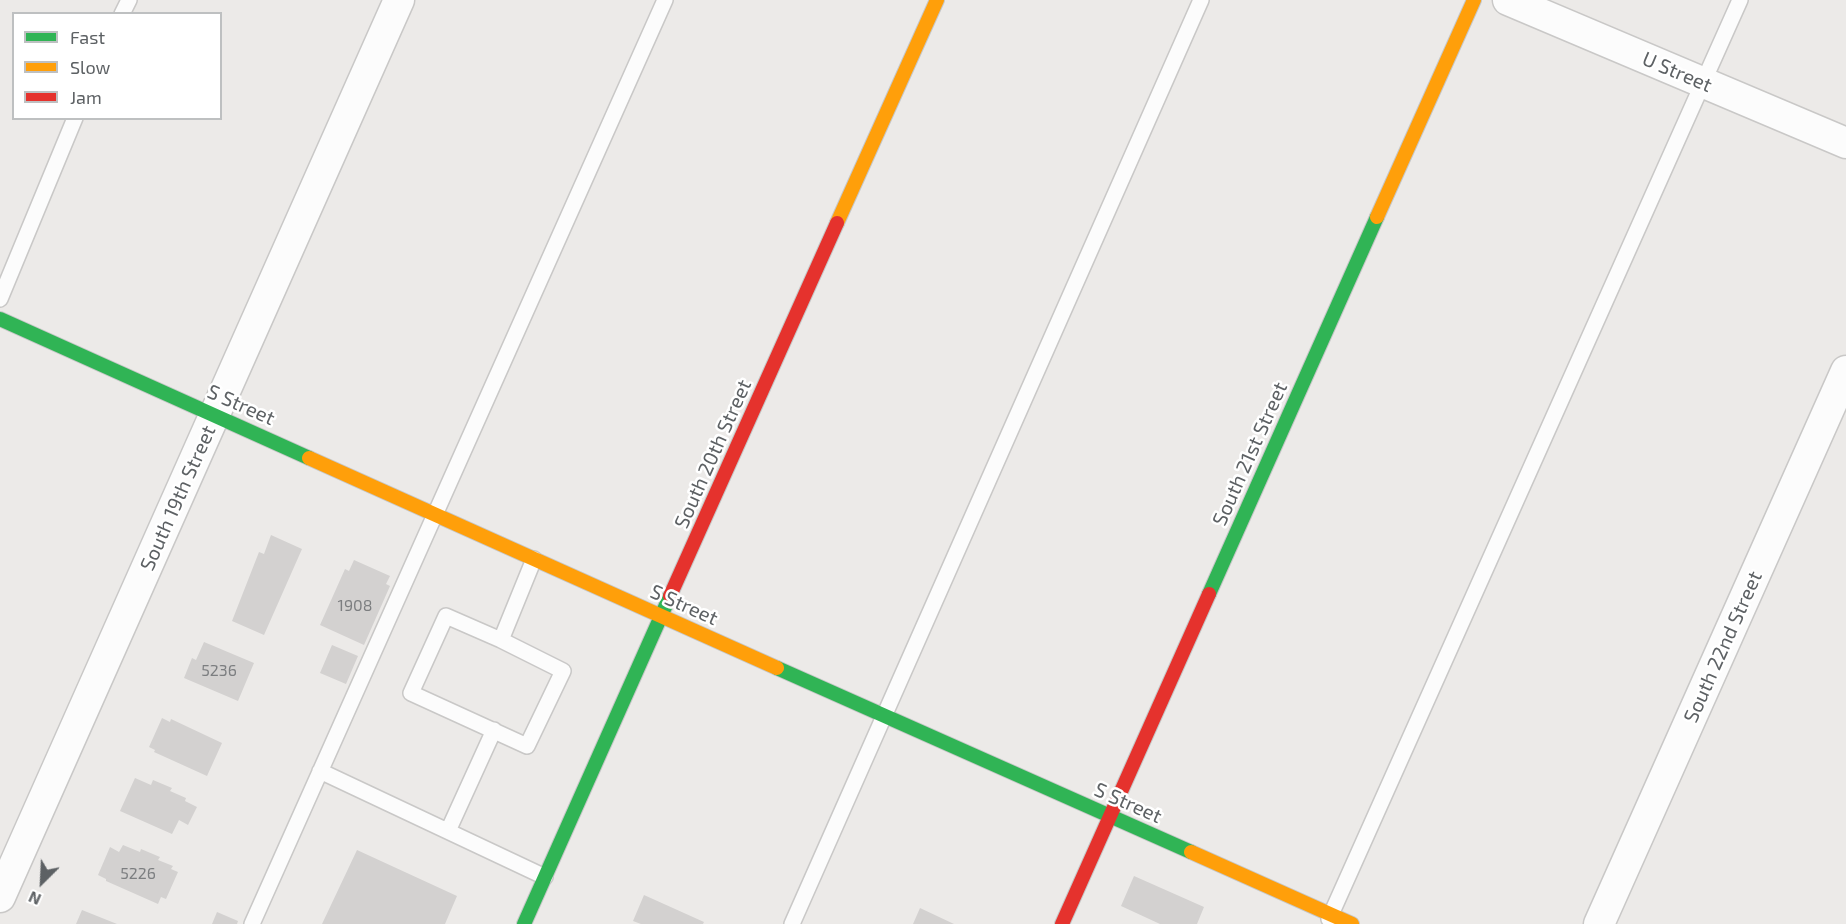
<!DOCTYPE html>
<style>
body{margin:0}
#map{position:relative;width:1846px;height:924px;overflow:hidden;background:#eceae8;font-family:"Exo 2",sans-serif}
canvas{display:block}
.legend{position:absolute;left:12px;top:12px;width:210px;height:108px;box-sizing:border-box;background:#fff;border:2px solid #bec0c1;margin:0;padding:8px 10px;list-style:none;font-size:18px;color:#5d6164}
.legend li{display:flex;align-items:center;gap:12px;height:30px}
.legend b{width:30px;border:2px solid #bec0c1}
.north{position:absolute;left:12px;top:852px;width:60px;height:60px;-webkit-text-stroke:4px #fff;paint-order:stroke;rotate:204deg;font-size:16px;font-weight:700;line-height:24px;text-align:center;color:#5d6164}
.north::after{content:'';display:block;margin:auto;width:21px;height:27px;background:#5d6164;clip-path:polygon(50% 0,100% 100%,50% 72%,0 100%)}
</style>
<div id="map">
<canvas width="1846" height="924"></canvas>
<ul class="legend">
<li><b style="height:8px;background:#30b455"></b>Fast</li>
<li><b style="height:8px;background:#ff9f0a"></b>Slow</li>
<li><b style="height:8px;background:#e5322d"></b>Jam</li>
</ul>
<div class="north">N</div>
</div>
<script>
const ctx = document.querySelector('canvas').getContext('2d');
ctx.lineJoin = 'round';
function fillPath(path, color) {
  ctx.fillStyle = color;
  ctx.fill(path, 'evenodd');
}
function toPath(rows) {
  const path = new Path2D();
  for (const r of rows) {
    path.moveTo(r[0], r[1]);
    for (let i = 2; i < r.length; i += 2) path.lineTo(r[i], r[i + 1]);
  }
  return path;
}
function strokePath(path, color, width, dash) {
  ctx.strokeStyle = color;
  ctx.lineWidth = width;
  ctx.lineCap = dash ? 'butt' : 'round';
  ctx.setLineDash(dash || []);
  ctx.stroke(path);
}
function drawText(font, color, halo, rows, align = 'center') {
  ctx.font = font + ' "Exo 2",sans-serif';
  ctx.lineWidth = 5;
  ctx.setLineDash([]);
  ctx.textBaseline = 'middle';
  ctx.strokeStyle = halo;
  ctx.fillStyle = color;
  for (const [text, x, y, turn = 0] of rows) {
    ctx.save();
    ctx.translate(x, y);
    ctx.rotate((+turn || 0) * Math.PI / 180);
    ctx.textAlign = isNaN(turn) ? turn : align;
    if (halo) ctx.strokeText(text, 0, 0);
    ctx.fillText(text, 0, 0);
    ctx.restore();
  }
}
const building = toPath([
 [271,535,302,549,264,635,232,621,259,552,264,554],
 [354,560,390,576,386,584,390,586,364,645,320,625,345,569,349,571],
 [204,642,254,663,238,701,184,678,192,658,196,660],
 [332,645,358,656,346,684,320,673],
 [162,718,170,722,171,719,222,743,207,776,154,752,155,750,149,747],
 [135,778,151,785,153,780,172,788,170,791,186,798,185,801,197,807,188,825,179,820,172,834,120,811],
 [123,845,140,852,141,849,160,857,158,860,173,866,171,869,178,872,166,899,161,897,158,904,106,881,106,879,98,875,110,847,119,852],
 [357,850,457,896,445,924,322,924],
 [1134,876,1204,907,1197,924,1160,924,1121,906],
 [644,895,704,922,703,924,641,924,633,921],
 [920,908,954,924,913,924],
 [82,910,117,924,76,924],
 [217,912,238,921,237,924,212,924]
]);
const lane = toPath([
 [122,14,129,0],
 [0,299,75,118],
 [501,640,563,671,527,746,411,693,446,616,501,640,534,559],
 [320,771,545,877],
 [448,831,494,730],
 [1329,919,1740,0],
 [252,924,665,0],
 [792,924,1201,0]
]);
const street = toPath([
 [1508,0,1846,143],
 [0,897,399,0],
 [1599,924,1846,371]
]);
const fast = toPath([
 [0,319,309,458],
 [1209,594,1377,217],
 [777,668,1191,852],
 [524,924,670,596]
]);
const slow = toPath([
 [1377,217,1474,0],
 [837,223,937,0],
 [309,458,777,668],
 [1191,852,1352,924]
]);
const jam = toPath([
 [670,596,837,223],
 [1062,924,1209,594]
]);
const numberNames = [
 ["1908",355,606],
 ["5236",219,671],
 ["5226",138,874]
];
const streetNames = [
 ["U Street",1677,72,23],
 ["S Street",241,405,24],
 ["South 20th Street",713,454,-66],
 ["South 21st Street",1250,454,-66],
 ["South 19th Street",178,498,-66],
 ["S Street",684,605,24],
 ["South 22nd Street",1723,647,-66],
 ["S Street",1128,803,24]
];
fillPath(building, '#d3d1d0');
strokePath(lane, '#c9c8c7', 18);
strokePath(street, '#c9c8c7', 33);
strokePath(fast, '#c6c7c7', 16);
strokePath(slow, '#c6c7c7', 16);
strokePath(jam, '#c6c7c7', 16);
strokePath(lane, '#fcfcfc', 15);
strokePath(street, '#fcfcfc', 30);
strokePath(fast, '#30b455', 14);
strokePath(slow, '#ff9f0a', 14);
strokePath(jam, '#e5322d', 14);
drawText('16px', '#7c7e80', null, numberNames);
drawText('20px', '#5d6164', '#fff', streetNames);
</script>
